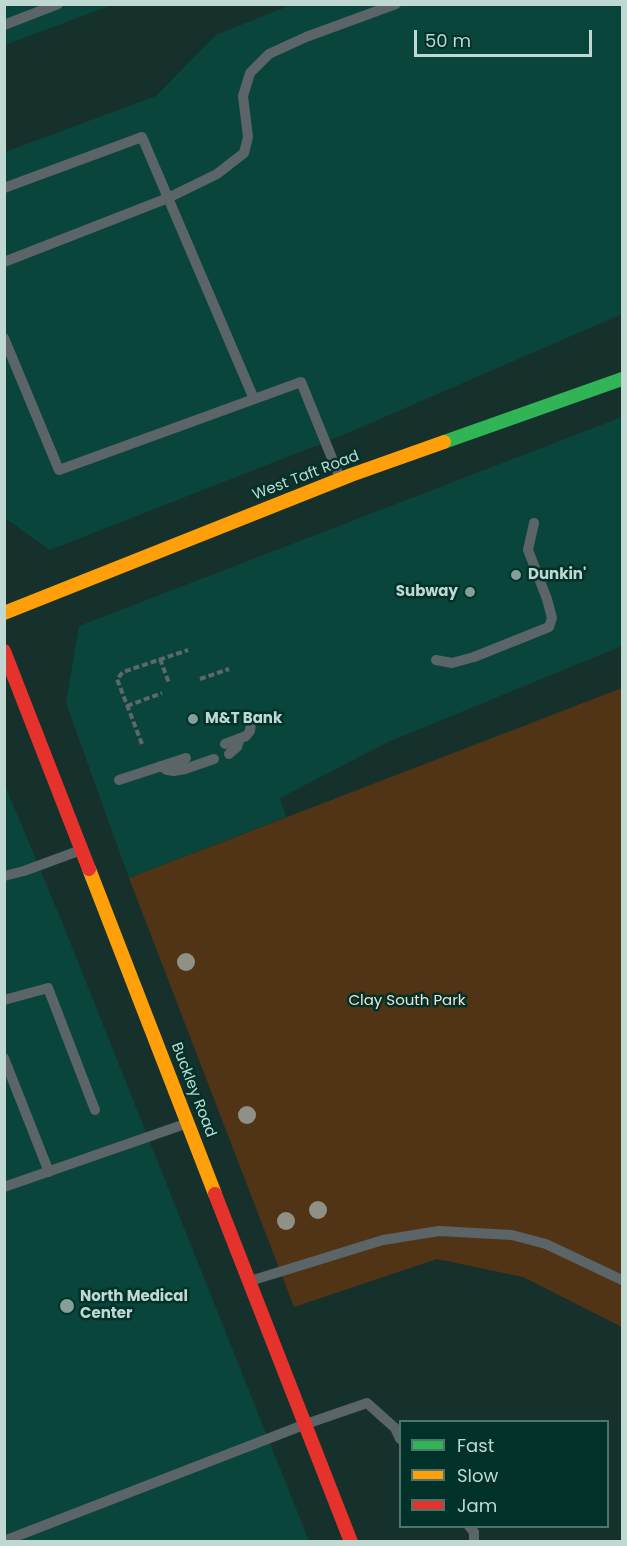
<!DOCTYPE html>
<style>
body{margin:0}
#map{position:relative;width:627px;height:1546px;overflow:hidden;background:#16312c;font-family:Poppins,sans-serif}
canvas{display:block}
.frame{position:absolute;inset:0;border:6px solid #c0d8d2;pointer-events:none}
.legend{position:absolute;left:399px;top:1420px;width:210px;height:108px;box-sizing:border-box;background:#00322a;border:2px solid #4d746d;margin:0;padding:8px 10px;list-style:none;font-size:18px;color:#c0d8d2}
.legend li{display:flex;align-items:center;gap:12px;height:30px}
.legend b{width:30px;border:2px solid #4d746d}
.scale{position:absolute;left:414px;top:30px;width:178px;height:27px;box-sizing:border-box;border:3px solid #c0d8d2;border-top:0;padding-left:8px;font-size:18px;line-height:21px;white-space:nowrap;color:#c0d8d2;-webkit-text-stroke:4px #00322a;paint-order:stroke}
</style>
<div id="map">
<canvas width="627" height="1546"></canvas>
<div class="frame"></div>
<ul class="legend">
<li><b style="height:8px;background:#30b455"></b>Fast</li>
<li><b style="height:8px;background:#ff9f0a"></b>Slow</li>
<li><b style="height:8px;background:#e5322d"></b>Jam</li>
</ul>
<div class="scale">50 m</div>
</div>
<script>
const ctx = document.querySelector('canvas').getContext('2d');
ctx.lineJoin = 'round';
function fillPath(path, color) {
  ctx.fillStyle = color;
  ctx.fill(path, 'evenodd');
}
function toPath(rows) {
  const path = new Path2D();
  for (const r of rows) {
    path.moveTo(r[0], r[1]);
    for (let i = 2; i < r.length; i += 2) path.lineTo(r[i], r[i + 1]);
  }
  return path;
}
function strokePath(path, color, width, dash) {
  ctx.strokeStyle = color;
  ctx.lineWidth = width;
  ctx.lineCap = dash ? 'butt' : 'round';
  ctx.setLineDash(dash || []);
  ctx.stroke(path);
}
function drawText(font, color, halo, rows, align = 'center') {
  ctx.font = font + ' Poppins,sans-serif';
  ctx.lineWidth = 5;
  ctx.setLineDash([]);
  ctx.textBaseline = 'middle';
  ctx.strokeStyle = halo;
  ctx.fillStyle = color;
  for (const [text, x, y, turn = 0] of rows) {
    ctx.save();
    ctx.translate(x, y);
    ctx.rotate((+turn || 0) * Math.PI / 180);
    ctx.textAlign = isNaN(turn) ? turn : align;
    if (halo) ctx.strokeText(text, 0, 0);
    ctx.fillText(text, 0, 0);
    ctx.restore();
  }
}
const built = toPath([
 [5,5,112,5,5,45],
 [291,5,622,5,622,314,343,435,50,550,5,518,5,152,156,96,216,35],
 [622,417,622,646,388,742,280,798,286,817,129,878,66,703,79,626],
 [4,783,62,922,309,1541,5,1541]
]);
const green = toPath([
 [622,688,622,1327,523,1277,437,1259,294,1307,129,878]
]);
const path = toPath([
 [160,659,169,683],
 [200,679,229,669],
 [127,706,162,693],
 [142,744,117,679,123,672,188,650]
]);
const lane = toPath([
 [4,25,58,4],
 [4,188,142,137,254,399],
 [4,262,168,198,217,174,244,153,248,137,243,96,250,73,269,54,306,37,396,4],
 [4,338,59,470,301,382,340,478],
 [436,660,452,663,474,657,549,627,552,618,547,599,528,550,534,523],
 [225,744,246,736,250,731,251,722],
 [229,754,237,747,240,738],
 [161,766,167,770,174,771,185,769,214,759],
 [119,780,186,758],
 [4,876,24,871,81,850],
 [4,1000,48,988,95,1110],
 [4,1058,49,1172],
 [4,1187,185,1124],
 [250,1281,383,1240,439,1231,512,1235,546,1244,622,1280],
 [469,1526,474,1532,474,1542],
 [4,1541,306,1424,367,1403,395,1428,400,1439]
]);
const fast = toPath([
 [444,442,622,379]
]);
const slow = toPath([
 [4,613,351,475,444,442],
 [89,869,215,1194]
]);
const jam = toPath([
 [4,651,89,869],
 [215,1194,351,1542]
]);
const trees = [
 [186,962],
 [247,1115],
 [318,1210],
 [286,1221]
];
const markers = [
 [516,575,6,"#849e98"],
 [470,592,6,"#849e98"],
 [193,719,6,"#849e98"],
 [67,1306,8,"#849e98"]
];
const streetNames = [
 ["West Taft Road",306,476,-21],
 ["Buckley Road",193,1090,69]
];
const poiNames = [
 ["Dunkin'",528,575],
 ["Subway",458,592,"right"],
 ["M&T Bank",205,719],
 ["North Medical",80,1297],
 ["Center",80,1314]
];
const parkNames = [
 ["Clay South Park",407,1001]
];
fillPath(built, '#0a453c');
fillPath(green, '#513416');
strokePath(path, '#5d6868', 4, [6, 3]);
strokePath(lane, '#5b6466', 10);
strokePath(fast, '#30b455', 14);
strokePath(slow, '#ff9f0a', 14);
strokePath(jam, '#e5322d', 14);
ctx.fillStyle = '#909186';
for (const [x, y] of trees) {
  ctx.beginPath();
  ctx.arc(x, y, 9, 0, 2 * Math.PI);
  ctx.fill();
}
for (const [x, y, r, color] of markers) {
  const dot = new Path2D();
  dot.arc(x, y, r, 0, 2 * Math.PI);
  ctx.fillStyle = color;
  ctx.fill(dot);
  strokePath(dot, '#00322a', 2);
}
drawText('15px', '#c0d8d2', '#00322a', streetNames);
drawText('bold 15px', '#c0d8d2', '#00322a', poiNames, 'left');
drawText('15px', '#f4dfd0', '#00322a', parkNames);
</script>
